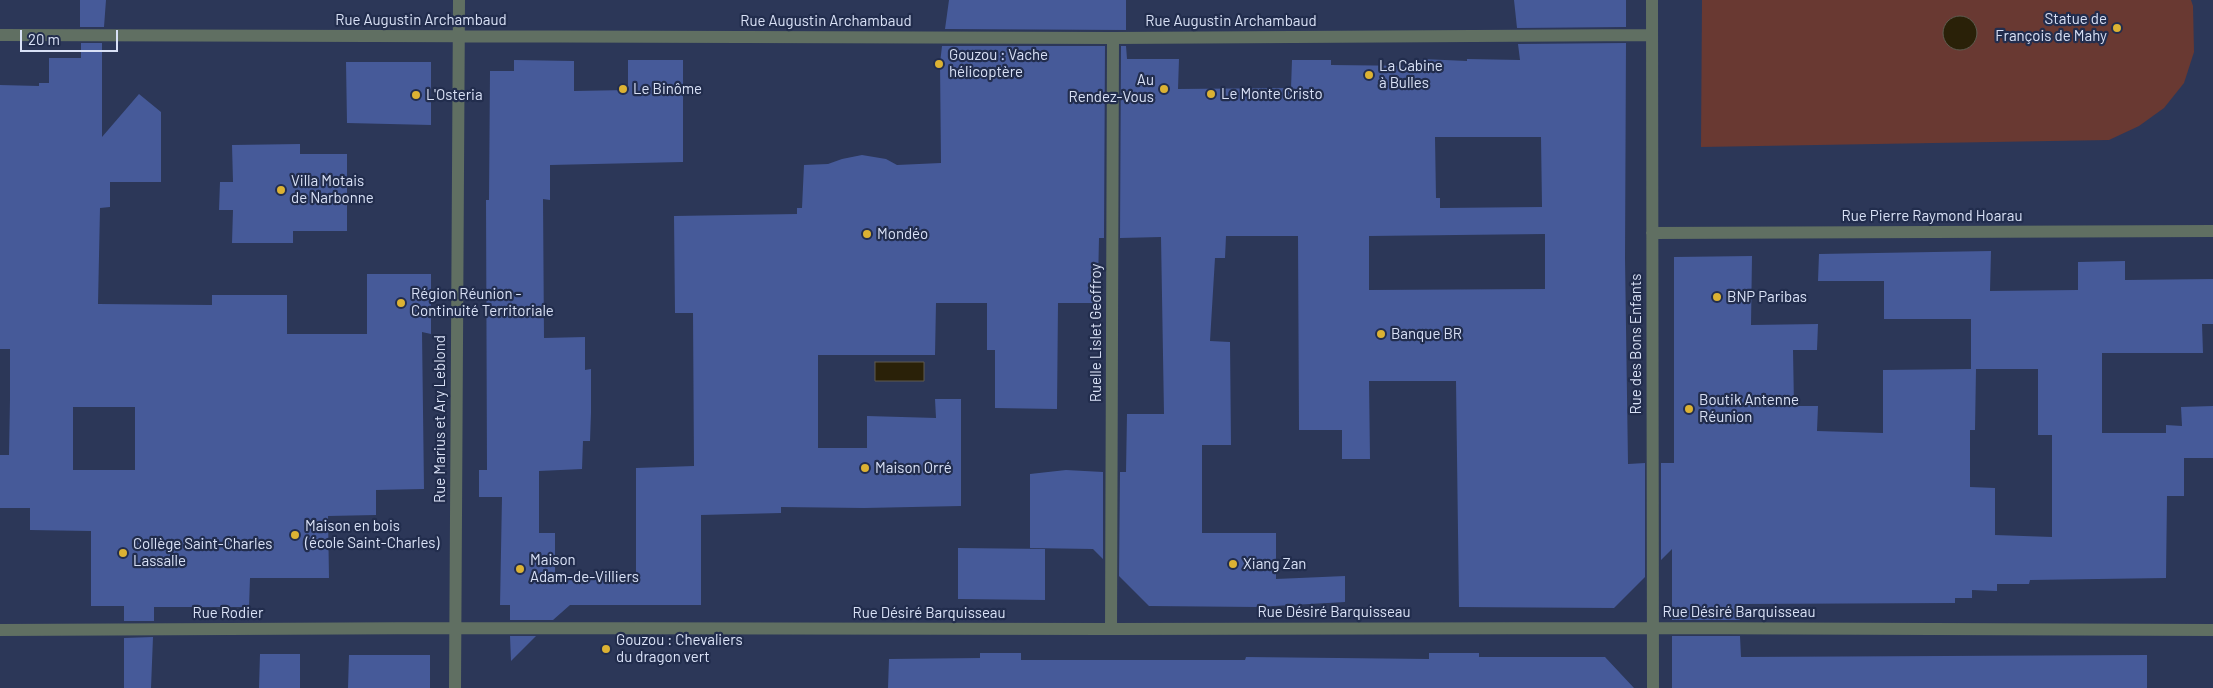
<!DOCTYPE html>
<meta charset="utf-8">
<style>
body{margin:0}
#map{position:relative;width:2213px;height:688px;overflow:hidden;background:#2c3758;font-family:Barlow,sans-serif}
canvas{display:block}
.scale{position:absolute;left:20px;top:30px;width:98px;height:22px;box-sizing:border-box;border:2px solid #d9e1f6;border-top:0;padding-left:6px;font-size:15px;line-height:18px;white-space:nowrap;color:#d9e1f6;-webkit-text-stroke:4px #222d4d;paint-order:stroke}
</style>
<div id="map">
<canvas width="2213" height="688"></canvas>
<div class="scale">20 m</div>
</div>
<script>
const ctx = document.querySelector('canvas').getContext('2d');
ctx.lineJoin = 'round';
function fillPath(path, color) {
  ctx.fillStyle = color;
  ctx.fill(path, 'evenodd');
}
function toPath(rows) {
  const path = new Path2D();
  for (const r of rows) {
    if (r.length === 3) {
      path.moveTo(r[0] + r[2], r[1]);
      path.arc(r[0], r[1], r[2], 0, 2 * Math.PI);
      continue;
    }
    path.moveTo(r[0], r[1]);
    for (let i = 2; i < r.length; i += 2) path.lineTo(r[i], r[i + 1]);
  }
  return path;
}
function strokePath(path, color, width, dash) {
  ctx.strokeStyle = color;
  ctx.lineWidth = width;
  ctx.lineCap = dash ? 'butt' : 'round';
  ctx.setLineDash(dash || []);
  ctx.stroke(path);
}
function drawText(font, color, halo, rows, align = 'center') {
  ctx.font = font + ' Barlow,sans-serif';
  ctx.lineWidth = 4.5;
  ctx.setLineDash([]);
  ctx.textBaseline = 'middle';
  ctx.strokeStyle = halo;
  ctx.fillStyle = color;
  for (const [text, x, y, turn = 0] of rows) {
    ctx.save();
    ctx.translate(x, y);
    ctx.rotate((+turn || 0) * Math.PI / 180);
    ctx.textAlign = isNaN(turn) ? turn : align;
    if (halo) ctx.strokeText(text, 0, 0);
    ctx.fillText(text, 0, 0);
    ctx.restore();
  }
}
const green = toPath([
 [1702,0,2191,0,2193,6,2194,52,2184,83,2164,108,2139,126,2109,140,1701,147]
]);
const water = toPath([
 [1960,33,17],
 [875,362,924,362,924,381,875,381,875,362]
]);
const building = toPath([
 [80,0,106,0,104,27,80,27],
 [949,0,1126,0,1126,30,945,29],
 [1514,0,1626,0,1626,27,1517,28],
 [81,43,102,43,102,137,139,94,161,112,161,182,110,182,110,207,100,208,98,304,212,305,212,295,287,295,287,334,367,334,367,274,431,274,431,334,422,332,424,489,376,490,376,515,328,516,329,578,250,578,249,607,154,607,154,621,124,621,124,606,91,606,91,531,30,530,30,508,0,508,0,455,9,455,10,399,10,349,0,349,0,85,39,86,39,83,49,83,49,58,81,58],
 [73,407,135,407,135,470,73,470],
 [1626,43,1625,258,1628,464,1645,463,1645,577,1614,608,1459,607,1456,381,1369,381,1370,459,1342,459,1342,430,1299,430,1298,236,1226,236,1225,258,1215,258,1210,341,1230,342,1231,445,1202,445,1202,533,1276,533,1276,579,1345,576,1345,602,1257,607,1149,606,1119,576,1120,472,1126,472,1127,414,1164,414,1161,237,1120,238,1121,46,1126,46,1127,59,1179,59,1178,89,1291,88,1292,60,1331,60,1331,65,1421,66,1422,59,1467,61,1467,59,1520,60,1518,44],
 [1435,137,1541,137,1542,207,1440,208,1440,198,1436,198],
 [1545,234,1545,289,1369,290,1369,236],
 [942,46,1105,46,1104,238,1099,238,1098,283,1094,283,1093,303,1058,303,1057,409,995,408,995,350,987,350,987,303,936,303,935,355,818,355,818,448,867,448,867,416,936,418,935,399,961,399,961,506,864,508,781,507,781,513,701,515,701,605,570,605,553,620,510,620,510,605,500,605,502,497,479,497,479,470,487,470,486,200,489,200,490,71,514,71,514,60,574,61,574,91,628,90,628,60,683,60,683,162,550,165,550,200,543,199,544,338,585,337,585,370,591,369,591,413,590,441,583,441,582,469,539,471,539,533,555,533,555,579,636,578,636,468,694,466,693,313,675,313,674,216,797,214,797,208,802,208,804,165,828,164,842,159,862,155,886,159,897,165,941,163,940,63],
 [346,62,431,62,431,125,347,123],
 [300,144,300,154,347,154,347,231,293,231,293,243,232,243,233,210,219,210,220,182,233,182,232,145],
 [1991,251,1990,291,2078,290,2078,262,2125,261,2125,280,2213,279,2213,324,2202,324,2203,353,2102,353,2102,433,2166,433,2166,425,2182,426,2181,407,2213,406,2213,458,2184,458,2184,496,2167,496,2166,578,2030,580,2029,584,1997,584,1997,591,1972,590,1972,598,1955,598,1955,603,1739,604,1740,620,1672,620,1672,549,1661,560,1661,463,1674,463,1674,257,1752,256,1751,325,1818,324,1817,350,1793,350,1794,406,1818,406,1817,431,1883,433,1883,370,1971,369,1971,319,1884,319,1884,281,1818,281,1819,254],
 [1976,369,2038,369,2038,435,2052,435,2052,537,1995,535,1995,488,1970,487,1970,430,1975,430],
 [1066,470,1103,472,1103,559,1093,549,1030,548,1030,474],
 [958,548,1045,549,1045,600,958,599],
 [510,636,536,636,511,661],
 [1672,636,1740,636,1741,657,2147,655,2147,688,1672,688],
 [153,637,151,688,124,688,124,638],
 [980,653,1021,653,1021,660,1245,660,1246,657,1429,659,1429,653,1479,653,1479,657,1605,657,1634,688,888,688,889,659,980,658],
 [260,654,300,654,300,688,259,688],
 [349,655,430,655,430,688,348,688]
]);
const minor = toPath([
 [1652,0,1653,688],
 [0,35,1113,38,1652,35],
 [1652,233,2213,231],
 [1111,629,1113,38],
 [0,630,455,628,1111,629,1653,628,2213,630],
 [455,688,459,0]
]);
const markers = [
 [2117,28,5,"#dcb233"],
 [939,64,5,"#dcb233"],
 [1369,75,5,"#dcb233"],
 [623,89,5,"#dcb233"],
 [1164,89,5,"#dcb233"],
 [1211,94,5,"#dcb233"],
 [416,95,5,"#dcb233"],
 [281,190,5,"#dcb233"],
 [867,234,5,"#dcb233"],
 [1717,297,5,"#dcb233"],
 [401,303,5,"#dcb233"],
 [1381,334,5,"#dcb233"],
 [1689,409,5,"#dcb233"],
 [865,468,5,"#dcb233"],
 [295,535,5,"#dcb233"],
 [123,553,5,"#dcb233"],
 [1233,564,5,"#dcb233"],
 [520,569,5,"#dcb233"],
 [606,649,5,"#dcb233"]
];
const poiNames = [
 ["Statue de",2107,19,"right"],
 ["François de Mahy",2107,36,"right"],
 ["Gouzou : Vache",949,55],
 ["hélicoptère",949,72],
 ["La Cabine",1379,66],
 ["à Bulles",1379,83],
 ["Au",1154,80,"right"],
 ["Rendez-Vous",1154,97,"right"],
 ["Le Binôme",633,89],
 ["Le Monte Cristo",1221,94],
 ["L'Osteria",426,95],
 ["Villa Motais",291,181],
 ["de Narbonne",291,198],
 ["Mondéo",877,234],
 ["Région Réunion -",411,294],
 ["Continuité Territoriale",411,311],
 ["BNP Paribas",1727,297],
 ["Banque BR",1391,334],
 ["Boutik Antenne",1699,400],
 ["Réunion",1699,417],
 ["Maison Orré",875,468],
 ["Maison en bois",305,526],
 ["(école Saint-Charles)",305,543],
 ["Collège Saint-Charles",133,544],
 ["Lassalle",133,561],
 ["Maison",530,560],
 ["Adam-de-Villiers",530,577],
 ["Xiang Zan",1243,564],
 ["Gouzou : Chevaliers",616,640],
 ["du dragon vert",616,657]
];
const streetNames = [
 ["Rue Augustin Archambaud",421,20],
 ["Rue Augustin Archambaud",826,21],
 ["Rue Augustin Archambaud",1231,21],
 ["Rue Pierre Raymond Hoarau",1932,216],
 ["Ruelle Lislet Geoffroy",1096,333,-90],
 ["Rue des Bons Enfants",1636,344,-90],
 ["Rue Marius et Ary Leblond",440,419,-90],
 ["Rue Désiré Barquisseau",1334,612],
 ["Rue Désiré Barquisseau",1739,612],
 ["Rue Rodier",228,613],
 ["Rue Désiré Barquisseau",929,613]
];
fillPath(green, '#693932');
fillPath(water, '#2a2108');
strokePath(water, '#5e5b4f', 1);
fillPath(building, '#465a99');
strokePath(minor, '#606f62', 12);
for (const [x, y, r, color] of markers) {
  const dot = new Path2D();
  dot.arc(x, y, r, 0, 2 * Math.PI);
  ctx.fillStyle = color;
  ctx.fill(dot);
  strokePath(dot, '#222d4d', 2);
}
drawText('15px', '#d9e1f6', '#222d4d', poiNames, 'left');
drawText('15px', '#d9e1f6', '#222d4d', streetNames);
</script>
